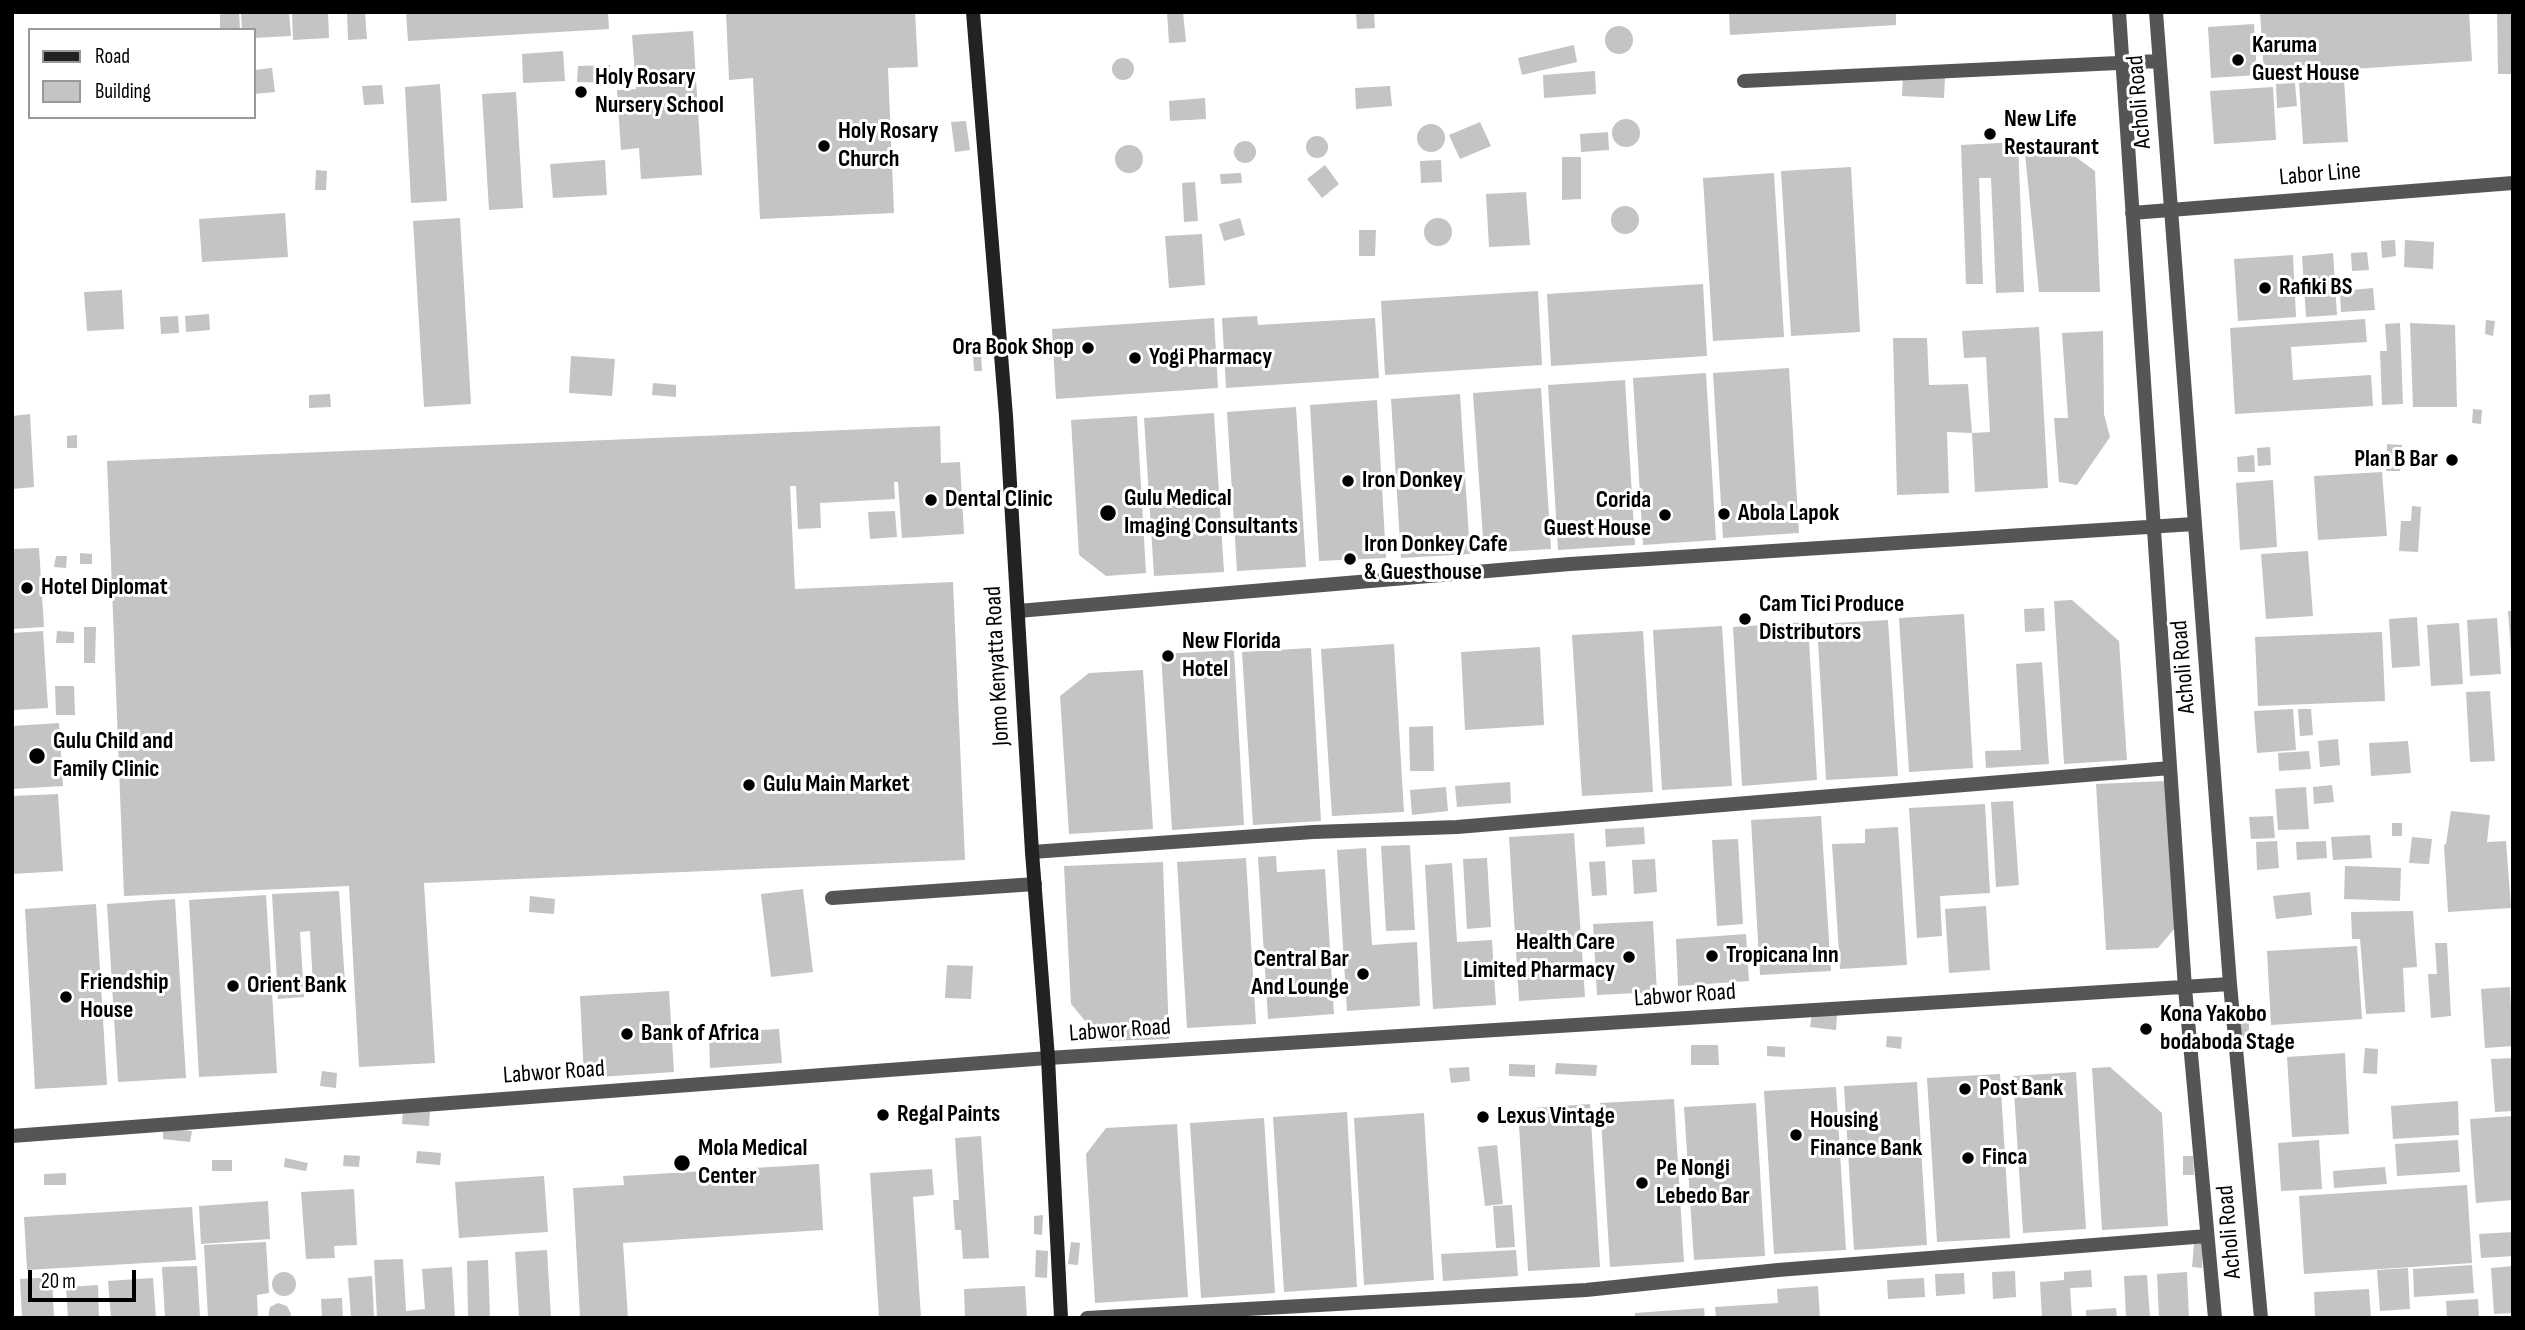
<!DOCTYPE html>
<style>
body{margin:0}
#map{position:relative;width:2525px;height:1330px;overflow:hidden;background:#fff;font-family:"Sofia Sans Condensed",sans-serif}
canvas{display:block}
.frame{position:absolute;inset:0;border:14px solid #000;pointer-events:none}
.legend{position:absolute;left:28px;top:28px;width:228px;height:91px;box-sizing:border-box;background:#fff;border:2px solid #999;margin:0;padding:9px 12px;list-style:none;font-size:21px;color:#000}
.legend li{display:flex;align-items:center;gap:14px;height:35px}
.legend b{width:35px;border:2px solid #999}
.scale{position:absolute;left:28px;top:1270px;width:108px;height:32px;box-sizing:border-box;border:4px solid #000;border-top:0;padding-left:9px;font-size:21px;line-height:24px;white-space:nowrap;color:#000;-webkit-text-stroke:5px #fff;paint-order:stroke}
</style>
<div id="map">
<canvas width="2525" height="1330"></canvas>
<div class="frame"></div>
<ul class="legend">
<li><b style="height:9px;background:#222"></b>Road</li>
<li><b style="height:19px;background:#c4c4c4"></b>Building</li>
</ul>
<div class="scale">20 m</div>
</div>
<script>
const ctx = document.querySelector('canvas').getContext('2d');
ctx.lineJoin = 'round';
function fillPath(path, color) {
  ctx.fillStyle = color;
  ctx.fill(path, 'evenodd');
}
function toPath(rows) {
  const path = new Path2D();
  for (const r of rows) {
    if (r.length === 3) {
      path.moveTo(r[0] + r[2], r[1]);
      path.arc(r[0], r[1], r[2], 0, 2 * Math.PI);
      continue;
    }
    path.moveTo(r[0], r[1]);
    for (let i = 2; i < r.length; i += 2) path.lineTo(r[i], r[i + 1]);
  }
  return path;
}
function strokePath(path, color, width, dash) {
  ctx.strokeStyle = color;
  ctx.lineWidth = width;
  ctx.lineCap = dash ? 'butt' : 'round';
  ctx.setLineDash(dash || []);
  ctx.stroke(path);
}
function drawText(font, color, halo, rows, align = 'center') {
  ctx.font = font + ' "Sofia Sans Condensed",sans-serif';
  ctx.lineWidth = 6;
  ctx.setLineDash([]);
  ctx.textBaseline = 'middle';
  ctx.strokeStyle = halo;
  ctx.fillStyle = color;
  for (const [text, x, y, turn = 0] of rows) {
    ctx.save();
    ctx.translate(x, y);
    ctx.rotate((+turn || 0) * Math.PI / 180);
    ctx.textAlign = isNaN(turn) ? turn : align;
    if (halo) ctx.strokeText(text, 0, 0);
    ctx.fillText(text, 0, 0);
    ctx.restore();
  }
}
const building = toPath([
 [220,12,239,12,240,30,220,30],
 [241,12,289,12,291,36,254,38,254,30,242,30],
 [292,12,328,12,329,38,293,40],
 [347,12,365,12,367,39,348,40],
 [406,12,608,12,609,29,408,41],
 [726,12,915,12,918,67,888,68,894,213,760,219,753,78,729,80],
 [1167,12,1183,12,1186,42,1169,43],
 [1356,12,1374,12,1375,28,1357,29],
 [1729,12,1896,12,1896,25,1730,35],
 [2260,12,2469,12,2472,61,2264,75],
 [2497,12,2513,12,2513,74,2498,74],
 [2254,24,2257,75,2211,78,2208,27],
 [1619,40,14],
 [693,31,702,175,641,179,639,148,621,150,617,90,636,89,632,35],
 [1574,45,1577,62,1522,75,1518,58],
 [563,51,565,81,523,83,522,54],
 [1123,69,11],
 [610,65,610,83,577,82,578,66],
 [272,68,275,92,254,94,254,70],
 [1595,71,1596,94,1544,98,1543,75],
 [1903,76,1945,77,1944,98,1902,96],
 [2344,79,2348,142,2303,144,2299,82],
 [2295,83,2297,106,2277,108,2276,84],
 [440,84,447,201,411,203,405,87],
 [382,85,384,104,364,105,362,86],
 [1390,86,1392,106,1356,109,1355,88],
 [2273,87,2276,140,2214,144,2210,91],
 [516,92,523,208,489,210,482,94],
 [1205,98,1206,119,1170,121,1169,101],
 [1626,133,14],
 [966,121,970,150,955,152,951,122],
 [1480,122,1491,146,1460,159,1449,135],
 [1431,138,14],
 [1608,132,1609,150,1581,152,1580,134],
 [1317,147,11],
 [1245,152,11],
 [2018,142,2024,292,1996,293,1991,178,1979,178,1983,284,1966,284,1961,145],
 [2024,144,2059,145,2095,171,2100,292,2039,292],
 [1129,159,14],
 [1562,157,1581,157,1581,199,1562,200],
 [605,160,607,195,553,198,550,164],
 [1441,160,1442,182,1421,183,1420,161],
 [1325,165,1339,184,1322,198,1307,179],
 [1851,167,1860,332,1791,336,1781,171],
 [316,170,327,171,326,190,315,190],
 [1241,173,1242,183,1221,184,1220,174],
 [1774,173,1784,337,1713,341,1703,178],
 [1195,182,1198,221,1184,222,1182,183],
 [1526,192,1530,245,1489,247,1486,194],
 [1625,220,14],
 [285,213,288,257,202,262,199,219],
 [460,218,471,404,424,407,413,221],
 [1240,218,1245,235,1224,241,1219,224],
 [1438,232,14],
 [1359,230,1376,230,1375,256,1359,256],
 [1202,234,1205,285,1169,288,1165,236],
 [2395,240,2396,256,2382,258,2381,241],
 [2405,240,2434,242,2433,269,2404,267],
 [2367,252,2369,270,2352,271,2351,253],
 [2333,253,2337,315,2306,317,2302,256],
 [2293,255,2296,317,2238,321,2234,259],
 [1703,284,1707,356,1551,366,1547,294],
 [2373,288,2375,310,2341,312,2340,291],
 [122,290,124,329,87,331,84,292],
 [1538,291,1542,365,1385,375,1381,301],
 [209,314,210,330,186,332,185,316],
 [178,316,179,333,161,334,160,317],
 [1257,316,1258,325,1375,318,1379,378,1226,388,1222,318],
 [1214,318,1218,388,1056,399,1052,329],
 [2365,319,2367,342,2291,347,2293,380,2371,375,2373,406,2235,414,2230,328],
 [2486,320,2495,321,2493,336,2485,334],
 [2400,323,2403,404,2382,405,2380,351,2387,351,2385,324],
 [2410,323,2455,325,2457,407,2413,407],
 [2039,327,2048,488,1975,492,1972,433,1990,432,1986,357,1964,358,1962,331],
 [2103,331,2104,414,2110,437,2077,485,2059,482,2054,418,2068,418,2062,333],
 [1893,338,1927,338,1929,385,1968,384,1972,433,1947,432,1949,493,1897,495],
 [981,352,982,371,974,371,973,353],
 [571,356,615,359,612,396,569,393],
 [1789,368,1799,533,1723,538,1713,373],
 [1706,373,1716,540,1643,545,1633,378],
 [1625,380,1635,545,1558,550,1548,385],
 [653,383,676,385,676,397,652,395],
 [1541,388,1551,549,1484,553,1473,393],
 [330,394,331,407,309,408,309,395],
 [1460,394,1470,554,1401,558,1391,399],
 [1377,400,1386,558,1319,561,1310,405],
 [1296,407,1306,567,1237,571,1227,412],
 [2473,409,2482,410,2481,424,2472,423],
 [1214,413,1224,572,1154,576,1144,418],
 [30,414,34,487,12,489,12,416],
 [1137,416,1146,573,1106,576,1079,555,1071,420],
 [940,426,941,463,960,462,964,534,902,538,898,482,894,482,895,499,820,503,821,528,798,529,796,486,790,486,795,589,953,582,965,860,424,883,435,1063,359,1067,349,886,124,896,107,461],
 [77,435,77,448,67,448,67,436],
 [2387,444,2402,445,2400,471,2386,471],
 [2270,447,2271,465,2258,466,2257,448],
 [2254,455,2255,472,2238,472,2237,457],
 [2382,472,2387,536,2318,540,2314,476],
 [2273,480,2277,547,2240,550,2236,483],
 [2412,506,2421,507,2418,552,2399,551,2401,521,2411,521],
 [895,511,897,537,870,539,868,512],
 [39,548,44,627,12,629,12,549],
 [2308,551,2313,616,2266,619,2261,554],
 [80,553,92,554,92,564,80,564],
 [56,556,67,556,66,568,54,567],
 [2072,600,2119,641,2127,760,2064,764,2054,601],
 [2044,608,2045,631,2025,632,2024,609],
 [2508,611,2513,611,2513,652,2511,652],
 [1964,614,1973,768,1909,772,1899,618],
 [2417,617,2420,666,2392,668,2389,619],
 [2497,618,2501,674,2470,676,2467,620],
 [1888,620,1898,776,1826,780,1817,624],
 [1808,622,1817,780,1742,786,1733,627],
 [2459,623,2463,684,2431,686,2427,625],
 [1722,626,1732,786,1662,790,1653,630],
 [84,627,96,627,95,663,84,663],
 [43,631,48,708,12,710,12,633],
 [57,631,74,632,74,643,56,643],
 [1643,631,1653,792,1582,796,1572,635],
 [2382,632,2385,701,2258,706,2255,637],
 [1394,644,1404,812,1332,816,1321,649],
 [1540,647,1544,725,1465,730,1461,652],
 [1311,648,1321,821,1253,825,1242,652],
 [1234,650,1244,825,1172,830,1161,654],
 [2042,662,2049,764,1986,768,1985,751,2021,750,2016,664],
 [1143,670,1153,829,1069,834,1060,696,1089,673],
 [55,686,74,686,75,715,56,715],
 [2490,691,2495,761,2470,762,2466,692],
 [2293,709,2296,750,2257,753,2254,711],
 [2298,709,2311,709,2313,735,2300,736],
 [59,723,63,786,12,789,12,726],
 [1433,726,1434,771,1410,771,1409,727],
 [2338,739,2340,765,2320,767,2318,741],
 [2408,741,2411,773,2371,776,2369,743],
 [2309,751,2311,769,2279,771,2278,753],
 [2165,781,2175,928,2158,948,2106,950,2096,784],
 [1510,782,1511,803,1457,807,1455,786],
 [2332,785,2334,802,2314,804,2313,787],
 [1446,787,1448,811,1412,815,1410,790],
 [2306,787,2309,829,2278,830,2275,789],
 [58,794,63,871,12,874,12,796],
 [2013,801,2019,885,1996,887,1991,802],
 [1985,804,1990,893,1940,896,1942,936,1917,938,1909,808],
 [2451,811,2490,815,2487,842,2506,841,2511,908,2448,912,2444,845,2446,844],
 [1821,816,1831,971,1760,975,1751,820],
 [2273,816,2275,838,2251,839,2249,817],
 [2392,823,2402,823,2402,836,2392,836],
 [1644,827,1645,844,1606,847,1605,829],
 [1898,827,1907,965,1840,969,1832,844,1865,843,1865,829],
 [1574,833,1585,997,1519,1001,1509,837],
 [2370,835,2372,858,2333,860,2331,837],
 [2412,837,2432,839,2429,864,2409,863],
 [1738,839,1743,924,1717,926,1712,840],
 [2277,841,2279,868,2257,870,2256,842],
 [2326,841,2327,858,2297,860,2296,842],
 [1410,845,1415,930,1386,931,1381,846],
 [1366,848,1372,945,1417,942,1420,1006,1347,1011,1337,850],
 [1276,856,1277,872,1325,869,1334,1014,1268,1019,1258,857],
 [1246,858,1256,1024,1187,1028,1177,862],
 [1487,858,1491,927,1467,929,1463,859],
 [1655,859,1657,892,1634,894,1632,860],
 [1605,861,1607,895,1592,896,1589,862],
 [1163,862,1169,1039,1102,1041,1071,1004,1064,866],
 [1452,863,1457,942,1492,940,1496,1005,1433,1009,1425,865],
 [2345,866,2401,868,2400,901,2344,899],
 [803,889,813,972,771,977,761,894],
 [339,891,345,983,313,985,310,931,300,932,304,997,278,999,272,894],
 [2310,892,2312,915,2276,919,2273,896],
 [266,895,277,1073,199,1077,189,900],
 [530,896,555,899,554,914,529,912],
 [175,899,186,1078,118,1082,107,904],
 [96,904,107,1085,35,1089,25,909],
 [1986,906,1990,970,1949,973,1945,909],
 [2413,911,2417,967,2403,968,2405,1012,2366,1014,2360,939,2352,939,2351,912],
 [1653,921,1657,992,1597,995,1593,924],
 [1746,934,1749,981,1678,986,1676,939],
 [2435,943,2447,943,2451,1016,2431,1018,2428,974,2437,974],
 [2357,946,2362,1019,2271,1025,2267,951],
 [947,965,973,966,971,999,945,998],
 [2510,987,2513,1046,2485,1048,2481,989],
 [669,991,674,1072,584,1078,580,996],
 [1812,1013,1837,1015,1836,1030,1810,1027],
 [2241,1015,2249,1015,2249,1038,2241,1039],
 [779,1029,782,1063,710,1068,709,1033],
 [1887,1036,1902,1037,1901,1049,1886,1047],
 [1691,1045,1718,1045,1719,1065,1691,1065],
 [1767,1046,1785,1047,1785,1057,1767,1056],
 [2365,1048,2378,1049,2377,1074,2363,1073],
 [2345,1053,2349,1134,2292,1137,2287,1057],
 [2513,1058,2513,1111,2495,1112,2491,1059],
 [1556,1063,1597,1065,1596,1076,1555,1074],
 [1509,1064,1535,1065,1535,1077,1509,1076],
 [1469,1067,1470,1081,1451,1083,1449,1068],
 [2110,1067,2162,1113,2168,1226,2102,1230,2092,1068],
 [322,1071,337,1073,336,1088,320,1086],
 [2076,1072,2086,1229,2023,1233,2013,1076],
 [2000,1074,2010,1238,1937,1242,1927,1078],
 [1917,1082,1927,1245,1854,1250,1844,1086],
 [1836,1087,1846,1250,1774,1254,1764,1091],
 [1674,1099,1684,1262,1610,1267,1600,1103],
 [2458,1101,2459,1135,2393,1139,2391,1106],
 [1756,1103,1765,1256,1694,1260,1684,1107],
 [1590,1104,1600,1267,1528,1271,1518,1109],
 [403,1109,430,1111,429,1126,402,1124],
 [1347,1112,1357,1287,1284,1292,1273,1117],
 [1424,1113,1434,1280,1364,1285,1354,1118],
 [2513,1116,2513,1200,2476,1203,2470,1119],
 [1264,1118,1275,1293,1201,1298,1190,1123],
 [1177,1124,1188,1297,1095,1303,1086,1154,1106,1128],
 [163,1128,192,1131,190,1142,163,1139],
 [981,1136,989,1258,963,1259,961,1230,955,1230,953,1200,959,1200,955,1138],
 [2319,1140,2322,1189,2281,1191,2278,1143],
 [2458,1140,2460,1172,2397,1176,2395,1144],
 [1497,1145,1503,1204,1485,1206,1478,1147],
 [417,1151,441,1153,440,1165,416,1163],
 [344,1155,360,1156,359,1167,343,1166],
 [2183,1156,2193,1156,2194,1175,2183,1175],
 [285,1158,308,1163,306,1171,284,1167],
 [212,1160,232,1160,232,1171,212,1171],
 [819,1164,823,1230,623,1243,628,1318,580,1318,573,1188,624,1185,623,1176],
 [2385,1167,2387,1184,2334,1188,2333,1171],
 [932,1169,934,1195,913,1197,921,1318,879,1318,870,1173],
 [66,1173,66,1185,44,1185,44,1174],
 [544,1176,548,1232,459,1238,455,1182],
 [2467,1185,2472,1263,2304,1274,2299,1196],
 [354,1189,357,1245,334,1246,335,1258,306,1259,301,1192],
 [268,1201,270,1239,201,1244,199,1206],
 [1512,1205,1515,1247,1496,1248,1493,1206],
 [192,1207,196,1260,27,1270,24,1217],
 [1043,1215,1042,1235,1034,1234,1034,1216],
 [2513,1232,2513,1256,2481,1258,2479,1234],
 [266,1242,269,1293,257,1295,258,1318,208,1318,204,1245],
 [1071,1242,1080,1243,1078,1265,1068,1264],
 [2194,1244,2203,1244,2202,1268,2192,1267],
 [547,1250,551,1318,519,1318,515,1252],
 [1036,1250,1048,1251,1047,1278,1035,1277],
 [1516,1250,1518,1276,1443,1281,1441,1254],
 [403,1259,406,1311,425,1309,422,1269,452,1267,455,1318,377,1318,374,1260],
 [488,1260,490,1318,468,1318,467,1261],
 [2472,1265,2474,1293,2414,1297,2413,1269],
 [197,1266,200,1318,165,1318,162,1267],
 [2513,1266,2513,1313,2494,1314,2491,1268],
 [2408,1268,2410,1309,2380,1311,2377,1270],
 [2091,1270,2092,1287,2070,1288,2072,1318,2042,1318,2040,1282,2064,1280,2064,1272],
 [2015,1271,2016,1297,1993,1299,1992,1272],
 [2187,1272,2189,1318,2159,1318,2157,1274],
 [284,1284,12],
 [1964,1273,1965,1294,1936,1296,1935,1274],
 [2147,1275,2150,1318,2126,1318,2124,1276],
 [372,1276,374,1318,351,1318,348,1278],
 [52,1277,54,1318,22,1318,20,1279],
 [153,1278,156,1318,111,1318,108,1281],
 [1924,1278,1925,1297,1888,1299,1887,1280],
 [98,1285,99,1318,68,1318,66,1287],
 [1025,1286,1027,1318,965,1318,964,1289],
 [1818,1286,1820,1318,1716,1318,1715,1307,1778,1303,1777,1289],
 [2369,1289,2371,1318,2315,1318,2314,1292],
 [342,1298,343,1318,322,1318,321,1299],
 [2478,1299,2479,1318,2447,1318,2446,1301],
 [278,1303,287,1306,291,1314,290,1318,268,1318,270,1307],
 [1704,1308,1705,1318,1635,1318,1635,1313],
 [2116,1308,2117,1318,2086,1318,2086,1310]
]);
const lane = toPath([
 [832,898,1035,884]
]);
const street = toPath([
 [2119,12,2185,988,2215,1318],
 [2156,12,2230,984,2261,1318],
 [1744,81,2159,61],
 [2132,213,2513,183],
 [1018,611,1570,564,2194,524],
 [1032,852,1313,832,1457,827,2170,768],
 [12,1136,1048,1058,2230,984],
 [1087,1318,1586,1290,1778,1270,2207,1236]
]);
const secondary = toPath([
 [973,12,1006,416,1032,852,1048,1058,1061,1318]
]);
const markers = [
 [2238,60,7,"#000"],
 [581,92,7,"#000"],
 [1990,134,7,"#000"],
 [824,146,7,"#000"],
 [2265,288,7,"#000"],
 [1088,348,7,"#000"],
 [1135,358,7,"#000"],
 [2452,460,7,"#000"],
 [1348,481,7,"#000"],
 [931,500,7,"#000"],
 [1108,513,9,"#000"],
 [1724,514,7,"#000"],
 [1665,515,7,"#000"],
 [1350,559,7,"#000"],
 [27,588,7,"#000"],
 [1745,619,7,"#000"],
 [1168,656,7,"#000"],
 [37,756,9,"#000"],
 [749,785,7,"#000"],
 [1712,956,7,"#000"],
 [1629,957,7,"#000"],
 [1363,974,7,"#000"],
 [233,986,7,"#000"],
 [66,997,7,"#000"],
 [2146,1029,7,"#000"],
 [627,1034,7,"#000"],
 [1965,1089,7,"#000"],
 [883,1115,7,"#000"],
 [1483,1117,7,"#000"],
 [1796,1135,7,"#000"],
 [1968,1158,7,"#000"],
 [682,1163,9,"#000"],
 [1642,1183,7,"#000"]
];
const poiNames = [
 ["Karuma",2252,46],
 ["Guest House",2252,74],
 ["Holy Rosary",595,78],
 ["Nursery School",595,106],
 ["New Life",2004,120],
 ["Restaurant",2004,148],
 ["Holy Rosary",838,132],
 ["Church",838,160],
 ["Rafiki BS",2279,288],
 ["Ora Book Shop",1074,348,"right"],
 ["Yogi Pharmacy",1149,358],
 ["Plan B Bar",2438,460,"right"],
 ["Iron Donkey",1362,481],
 ["Gulu Medical",1124,499],
 ["Imaging Consultants",1124,527],
 ["Dental Clinic",945,500],
 ["Corida",1651,501,"right"],
 ["Guest House",1651,529,"right"],
 ["Abola Lapok",1738,514],
 ["Iron Donkey Cafe",1364,545],
 ["& Guesthouse",1364,573],
 ["Hotel Diplomat",41,588],
 ["Cam Tici Produce",1759,605],
 ["Distributors",1759,633],
 ["New Florida",1182,642],
 ["Hotel",1182,670],
 ["Gulu Child and",53,742],
 ["Family Clinic",53,770],
 ["Gulu Main Market",763,785],
 ["Health Care",1615,943,"right"],
 ["Limited Pharmacy",1615,971,"right"],
 ["Tropicana Inn",1726,956],
 ["Central Bar",1349,960,"right"],
 ["And Lounge",1349,988,"right"],
 ["Friendship",80,983],
 ["House",80,1011],
 ["Orient Bank",247,986],
 ["Kona Yakobo",2160,1015],
 ["bodaboda Stage",2160,1043],
 ["Bank of Africa",641,1034],
 ["Post Bank",1979,1089],
 ["Regal Paints",897,1115],
 ["Lexus Vintage",1497,1117],
 ["Housing",1810,1121],
 ["Finance Bank",1810,1149],
 ["Mola Medical",698,1149],
 ["Center",698,1177],
 ["Finca",1982,1158],
 ["Pe Nongi",1656,1169],
 ["Lebedo Bar",1656,1197]
];
const streetNames = [
 ["Acholi Road",2140,102,-95],
 ["Labor Line",2320,175,-5],
 ["Jomo Kenyatta Road",998,666,-93],
 ["Acholi Road",2184,667,-95],
 ["Labwor Road",1685,996,-4],
 ["Labwor Road",1120,1031,-4],
 ["Labwor Road",554,1073,-4],
 ["Acholi Road",2230,1232,-95]
];
fillPath(building, '#c4c4c4');
strokePath(lane, '#555', 14);
strokePath(street, '#555', 14);
strokePath(secondary, '#222', 14);
for (const [x, y, r, color] of markers) {
  const dot = new Path2D();
  dot.arc(x, y, r, 0, 2 * Math.PI);
  ctx.fillStyle = color;
  ctx.fill(dot);
  strokePath(dot, '#fff', 2.5);
}
drawText('bold 24px', '#000', '#fff', poiNames, 'left');
drawText('24px', '#000', '#fff', streetNames);
</script>
